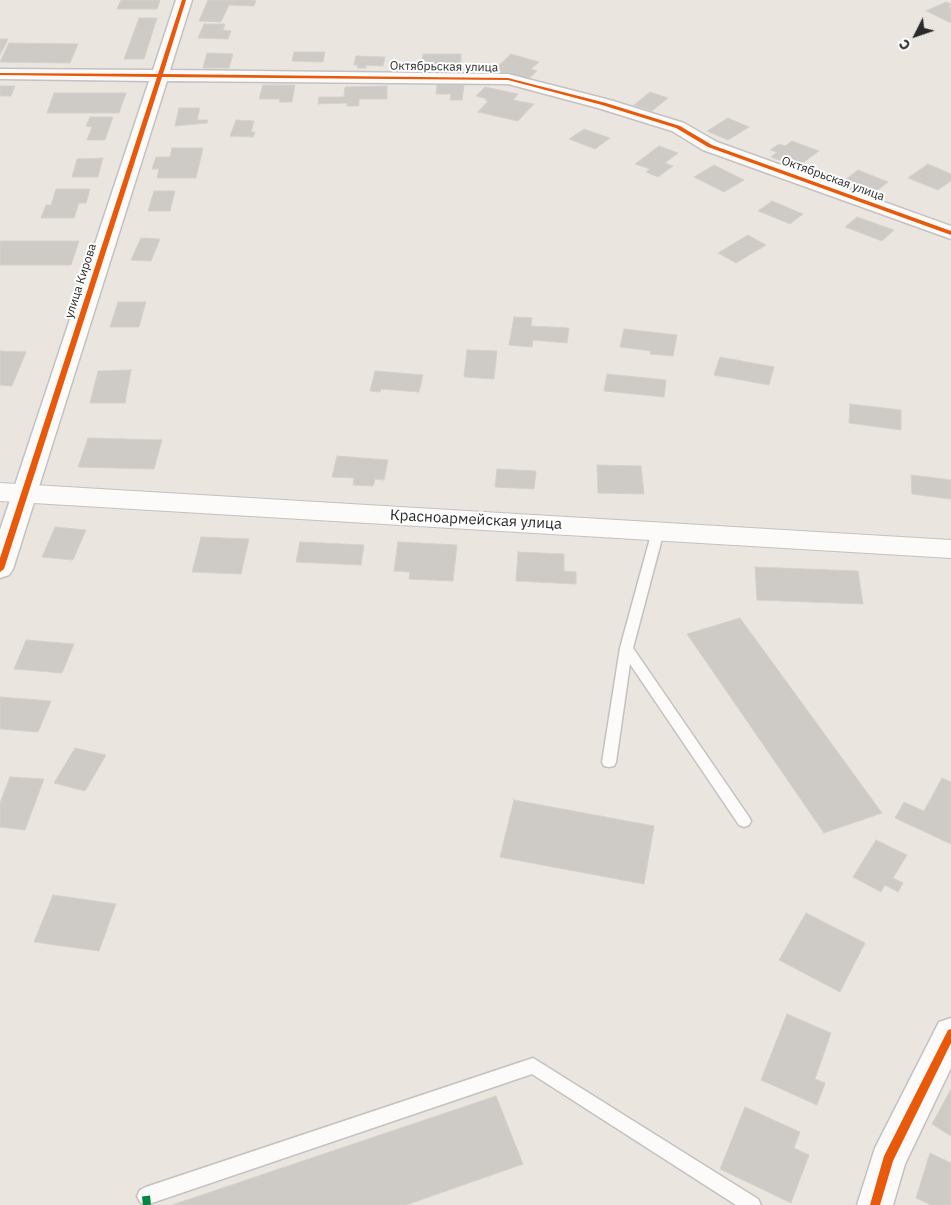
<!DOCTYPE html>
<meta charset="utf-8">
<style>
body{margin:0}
#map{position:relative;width:951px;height:1205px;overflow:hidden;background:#eae5df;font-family:"IBM Plex Sans",sans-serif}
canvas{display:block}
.north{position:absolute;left:891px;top:10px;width:50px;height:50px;-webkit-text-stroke:4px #fff;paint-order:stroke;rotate:229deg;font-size:14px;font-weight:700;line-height:20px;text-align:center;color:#2a2a2a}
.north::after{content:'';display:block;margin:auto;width:18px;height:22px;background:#2a2a2a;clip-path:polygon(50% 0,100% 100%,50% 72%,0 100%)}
</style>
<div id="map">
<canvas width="951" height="1205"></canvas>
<div class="north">С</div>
</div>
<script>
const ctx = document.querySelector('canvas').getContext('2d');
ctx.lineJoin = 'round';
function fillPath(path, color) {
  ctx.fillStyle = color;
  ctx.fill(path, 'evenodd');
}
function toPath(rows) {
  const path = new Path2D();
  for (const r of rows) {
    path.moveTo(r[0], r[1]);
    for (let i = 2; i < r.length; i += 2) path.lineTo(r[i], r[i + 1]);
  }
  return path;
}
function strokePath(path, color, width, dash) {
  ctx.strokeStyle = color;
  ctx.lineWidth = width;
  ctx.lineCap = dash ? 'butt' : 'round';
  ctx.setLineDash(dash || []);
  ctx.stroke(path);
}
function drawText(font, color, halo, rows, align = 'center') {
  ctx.font = font + ' "IBM Plex Sans",sans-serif';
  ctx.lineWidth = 4;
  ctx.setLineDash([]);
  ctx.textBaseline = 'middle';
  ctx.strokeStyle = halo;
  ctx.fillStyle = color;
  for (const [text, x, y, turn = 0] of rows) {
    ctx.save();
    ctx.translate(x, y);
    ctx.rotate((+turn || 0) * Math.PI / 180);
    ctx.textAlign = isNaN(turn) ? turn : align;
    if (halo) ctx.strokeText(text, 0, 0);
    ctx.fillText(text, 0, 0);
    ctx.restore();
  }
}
const building = toPath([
 [121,0,160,0,157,9,117,9,121,0],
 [208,0,256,0,254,6,229,5,221,22,199,21,208,0],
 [946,2,951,4,949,7,951,8,951,23,926,11,946,2],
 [139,18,157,18,144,59,124,59,139,18],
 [204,24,225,24,223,30,231,31,228,39,198,38,204,24],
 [0,39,8,39,0,55,0,39],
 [9,43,78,44,70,63,0,62,9,43],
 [294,52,325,52,323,62,292,61,294,52],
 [207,53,233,54,229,68,203,68,207,53],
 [423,54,461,54,461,67,427,69,427,67,422,67,423,54],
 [511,54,539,62,531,69,537,71,528,79,494,70,511,54],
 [356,56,385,57,383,66,366,65,366,68,357,68,358,65,354,65,356,56],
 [263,85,295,85,292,102,279,102,280,99,259,99,263,85],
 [437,85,464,85,462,100,450,100,451,94,436,94,437,85],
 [0,86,15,86,11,96,0,96,0,86],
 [387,86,387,99,359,99,359,106,347,106,347,103,318,104,319,97,344,97,345,87,387,86],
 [485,87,518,94,513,100,534,104,518,121,478,112,488,101,485,100,487,99,476,96,485,87],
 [650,92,668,98,652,111,634,105,650,92],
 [54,93,126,93,119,113,47,113,54,93],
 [179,108,200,108,197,120,208,120,207,123,175,126,179,108],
 [90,117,113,117,105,140,87,140,92,127,86,126,90,117],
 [728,118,749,127,728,140,707,131,728,118],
 [236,120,254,121,251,132,255,132,253,137,230,136,236,120],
 [584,129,610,138,595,149,569,139,584,129],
 [792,141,819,151,797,167,771,157,777,152,770,150,779,144,785,146,792,141],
 [659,146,678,153,665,163,673,166,658,177,646,172,650,169,635,164,659,146],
 [172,148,203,148,196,178,157,178,159,169,152,169,156,157,170,157,172,148],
 [103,158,98,177,72,177,77,159,103,158],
 [928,164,951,174,951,181,938,190,908,178,928,164],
 [714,165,744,180,724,192,694,177,714,165],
 [858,170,888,182,875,192,845,180,858,170],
 [56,189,90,189,86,203,79,203,74,218,41,218,46,205,51,205,56,189],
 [154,191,175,191,170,211,148,211,154,191],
 [772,201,803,214,790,224,758,211,772,201],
 [857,217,894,230,882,241,845,227,857,217],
 [748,235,766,245,736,263,718,253,748,235],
 [141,238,160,239,151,261,131,260,141,238],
 [0,241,79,241,71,265,0,265,0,241],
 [118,302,146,302,139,327,110,327,118,302],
 [514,317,532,318,531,326,569,328,567,343,533,340,532,347,509,345,514,317],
 [624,329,677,335,673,356,650,354,651,351,620,347,624,329],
 [467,350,497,351,494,379,464,377,467,350],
 [0,351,26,352,12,386,0,385,0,351],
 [720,357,774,367,769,385,714,375,720,357],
 [131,370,125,403,90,403,98,371,131,370],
 [375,371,423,375,419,392,381,389,380,392,370,391,375,371],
 [607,374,666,380,664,397,604,391,607,374],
 [850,404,901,410,901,430,849,423,850,404],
 [88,438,162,440,154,469,78,467,88,438],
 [337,456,388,460,384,480,375,479,373,486,353,485,354,478,332,477,337,456],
 [597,465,641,466,644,494,598,493,597,465],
 [497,469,536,471,534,489,495,487,497,469],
 [911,475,951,480,951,499,912,494,911,475],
 [55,527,86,530,73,560,42,557,55,527],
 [201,537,249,539,241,574,192,572,201,537],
 [300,542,364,545,361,565,296,562,300,542],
 [398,542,457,545,453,581,409,579,410,572,394,571,398,542],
 [518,552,564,554,564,571,576,572,576,584,516,581,518,552],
 [755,567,858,571,863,604,757,600,755,567],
 [740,618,882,813,824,833,687,634,740,618],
 [26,640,74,644,62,673,14,669,26,640],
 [0,697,51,701,38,732,0,729,0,697],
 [75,748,106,755,85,791,54,783,75,748],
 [10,777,44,779,25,830,0,827,0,803,10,777],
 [942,778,951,782,951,844,895,818,904,802,924,811,942,778],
 [514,800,654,826,644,884,500,857,514,800],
 [876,840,907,855,893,878,903,883,898,892,885,885,881,892,853,877,876,840],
 [53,895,116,904,99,951,34,942,53,895],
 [806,913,865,943,840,992,779,960,806,913],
 [787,1014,831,1033,815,1079,825,1083,817,1105,761,1080,787,1014],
 [951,1089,951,1136,932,1124,951,1089],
 [496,1096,523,1164,406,1205,172,1205,496,1096],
 [745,1107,800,1132,794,1148,809,1155,791,1203,720,1169,745,1107],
 [930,1153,951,1163,951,1205,931,1205,916,1198,930,1153]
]);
const lane = toPath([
 [658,527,664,531,633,648,749,817,751,821,749,825,744,827,739,825,630,664,616,762,614,766,609,767,604,766,602,762,620,648,652,531,658,527],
 [533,1058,758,1199,761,1205,736,1205,532,1074,146,1205,140,1202,137,1196,140,1190,146,1187,533,1058]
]);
const street = toPath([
 [176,0,192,0,170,70,508,74,610,100,684,123,717,142,951,226,951,239,703,150,672,131,598,108,508,84,167,81,13,569,9,575,0,578,0,530,149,81,0,79,0,69,153,70,176,0],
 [951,1018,951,1068,905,1164,893,1205,857,1205,875,1148,939,1022,951,1018]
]);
const secondary = toPath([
 [0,483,951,540,951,558,0,501,0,483]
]);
const quiet = toPath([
 [146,1196,147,1205]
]);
const cycleway = toPath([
 [182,0,186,0,163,74,508,78,606,103,680,126,712,145,951,231,951,235,708,147,676,128,602,105,508,80,162,77,4,569,0,572,0,558,157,77,0,75,0,73,158,74,182,0],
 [951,1029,951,1043,893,1161,880,1205,870,1205,884,1156,948,1030,951,1029]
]);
const farStreetnames = [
 ["Октябрьская улица",444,67,1],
 ["Октябрьская улица",833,179,20],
 ["улица Кирова",81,281,-72]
];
const streetNames = [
 ["Красноармейская улица",476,520,3]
];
fillPath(building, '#cecbc6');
strokePath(building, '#d4d1cb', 1);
strokePath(lane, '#c3c1c1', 3);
strokePath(street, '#c3c1c1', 3);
strokePath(secondary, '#c3c1c1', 2);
fillPath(lane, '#fcfbfa');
fillPath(street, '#fcfbfa');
fillPath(secondary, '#fcfbfa');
strokePath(quiet, '#00873e', 8, [15, 8]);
fillPath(cycleway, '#e8590c');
drawText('12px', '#2a2a2a', '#fff', farStreetnames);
drawText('15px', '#2a2a2a', '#fff', streetNames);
</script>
